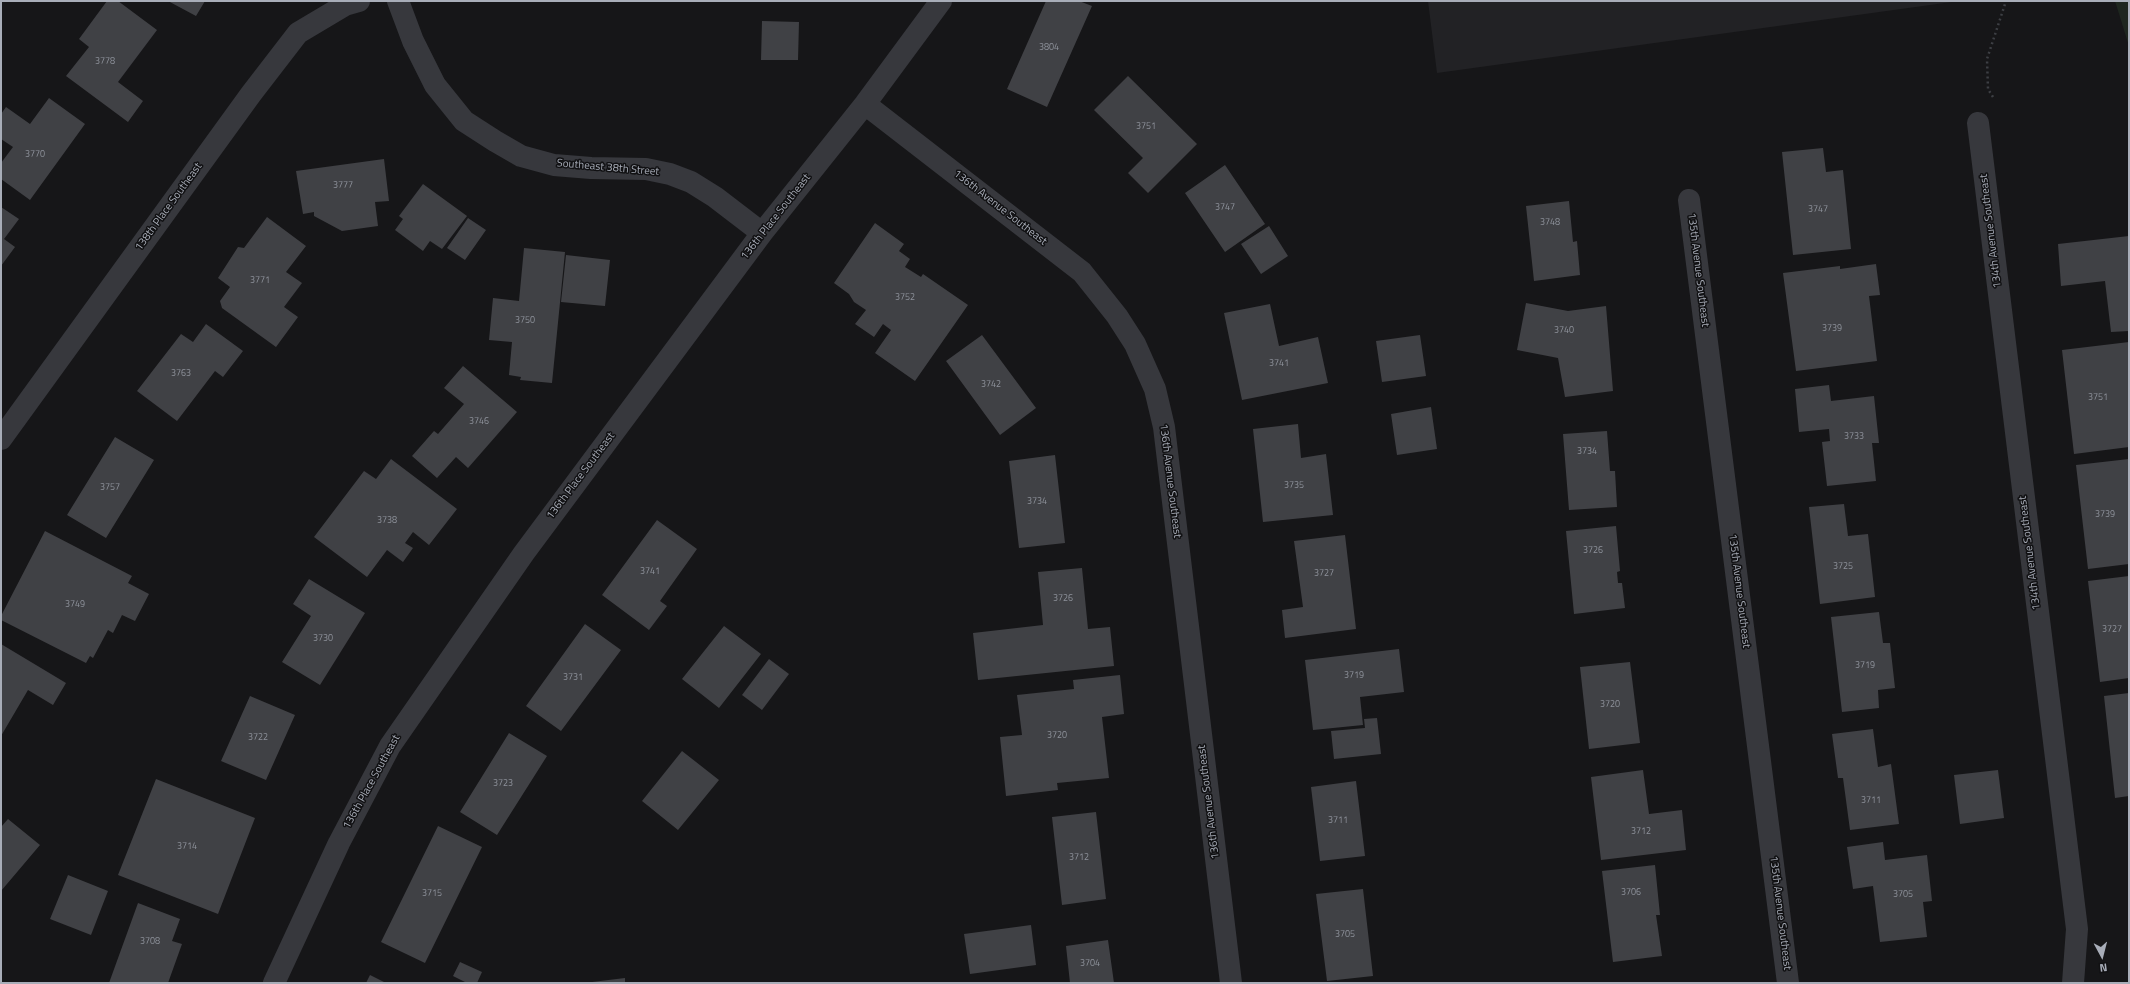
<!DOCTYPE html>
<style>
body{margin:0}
#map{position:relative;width:2130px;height:984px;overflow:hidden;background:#161618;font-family:"Titillium Web",sans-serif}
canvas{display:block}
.frame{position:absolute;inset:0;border:2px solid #a8adb8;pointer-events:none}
.north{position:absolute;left:2082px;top:936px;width:40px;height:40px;-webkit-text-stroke:3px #111113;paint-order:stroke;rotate:173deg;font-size:11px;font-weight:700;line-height:16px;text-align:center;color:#a8adb8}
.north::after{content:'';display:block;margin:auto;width:14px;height:18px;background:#a8adb8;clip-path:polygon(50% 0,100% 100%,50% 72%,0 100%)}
</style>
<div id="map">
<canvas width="2130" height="984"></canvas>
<div class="frame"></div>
<div class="north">N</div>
</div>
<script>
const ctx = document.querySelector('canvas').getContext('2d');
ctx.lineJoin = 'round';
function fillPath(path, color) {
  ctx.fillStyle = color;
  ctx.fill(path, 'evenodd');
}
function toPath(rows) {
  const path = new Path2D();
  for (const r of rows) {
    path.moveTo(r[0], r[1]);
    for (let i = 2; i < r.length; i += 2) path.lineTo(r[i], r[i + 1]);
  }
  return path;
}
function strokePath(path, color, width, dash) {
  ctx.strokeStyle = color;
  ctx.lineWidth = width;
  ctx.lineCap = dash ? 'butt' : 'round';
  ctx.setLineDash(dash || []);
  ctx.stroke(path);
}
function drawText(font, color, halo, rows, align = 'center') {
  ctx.font = font + ' "Titillium Web",sans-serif';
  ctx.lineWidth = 3;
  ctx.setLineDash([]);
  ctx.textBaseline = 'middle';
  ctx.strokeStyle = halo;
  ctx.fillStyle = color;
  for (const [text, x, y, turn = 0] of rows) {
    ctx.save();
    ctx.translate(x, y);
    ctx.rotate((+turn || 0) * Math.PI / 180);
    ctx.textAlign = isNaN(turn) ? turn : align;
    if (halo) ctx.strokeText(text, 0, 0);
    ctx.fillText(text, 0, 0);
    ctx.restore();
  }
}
const built = toPath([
 [1428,1,1959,1,1437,73]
]);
const green = toPath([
 [2115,1,2129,1,2129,46]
]);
const building = toPath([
 [107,1,118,1,157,30,118,82,143,101,128,122,66,76,89,47,79,39],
 [168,1,205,1,196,16],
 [1046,1,1079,1,1092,6,1047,107,1007,89],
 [762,21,799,22,798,60,761,60],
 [1128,76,1197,144,1148,193,1128,173,1143,158,1094,110],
 [49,98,85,124,30,200,1,179,1,163,13,147,1,139,1,114,6,107,30,124],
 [1823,148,1826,172,1843,170,1851,249,1793,255,1782,152],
 [384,159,389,201,375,202,378,226,342,231,314,216,314,212,303,214,296,171],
 [1225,165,1265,224,1225,252,1185,193],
 [423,184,467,216,442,249,430,241,423,251,395,230,403,219,399,216],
 [1569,201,1573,242,1577,241,1580,275,1534,281,1526,206],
 [1,207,19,219,4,239,15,247,1,266],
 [267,217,306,246,286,272,302,283,284,307,298,317,276,347,222,308,220,301,230,287,218,278,238,247,244,248],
 [468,218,486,230,465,260,447,248],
 [875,223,904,244,899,251,910,259,905,267,921,277,923,274,968,305,915,381,875,353,891,330,883,324,874,337,855,324,866,310,854,302,849,294,834,283],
 [1269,226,1288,256,1261,274,1241,244],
 [2129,236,2129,331,2111,332,2105,281,2061,286,2058,244],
 [524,248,565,252,552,383,520,380,521,377,509,375,512,342,489,340,493,298,519,301],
 [566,255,610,260,605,306,561,302],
 [1876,264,1880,295,1869,296,1877,361,1796,371,1783,273,1840,266,1840,269],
 [1526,303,1568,311,1606,306,1613,391,1565,397,1558,358,1517,350],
 [1270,304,1279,346,1318,337,1328,383,1242,400,1224,313],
 [206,324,243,351,223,377,215,371,177,421,137,391,181,334,193,342],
 [982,335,1036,408,1000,435,946,361],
 [1420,335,1426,376,1382,382,1376,341],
 [2129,342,2129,447,2074,454,2062,350],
 [463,366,517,412,468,468,456,457,437,478,412,456,434,431,438,434,464,404,444,388],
 [1829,385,1831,401,1874,396,1879,443,1872,443,1876,481,1827,486,1822,442,1830,441,1829,429,1799,432,1795,389],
 [1431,407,1437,449,1397,455,1391,414],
 [1298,424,1301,458,1326,454,1333,515,1263,522,1253,429],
 [1607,431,1610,471,1615,471,1617,507,1569,510,1563,434],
 [115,437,154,460,106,538,67,515],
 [1055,455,1065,543,1019,548,1009,461],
 [391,459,457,509,429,545,413,532,405,543,413,548,403,562,387,550,367,577,314,537,364,471,376,479],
 [2129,459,2129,564,2088,569,2076,465],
 [1844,504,1848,536,1868,534,1875,597,1820,604,1809,507],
 [657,520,697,549,660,601,667,606,649,630,602,595],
 [1616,526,1620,571,1617,572,1618,583,1622,583,1625,608,1574,614,1566,531],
 [45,531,132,576,128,583,149,594,135,621,122,615,113,633,108,630,93,658,90,656,86,663,1,620,1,616],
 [1345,535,1356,629,1285,638,1282,610,1303,607,1294,541],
 [1082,568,1088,629,1110,627,1114,666,978,680,973,633,1043,625,1038,572],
 [2129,576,2129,678,2100,682,2088,581],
 [309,579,365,613,320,685,282,662,311,616,293,604],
 [1879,612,1883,643,1890,643,1895,688,1878,690,1879,708,1842,712,1831,617],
 [585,624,621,650,561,731,526,706],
 [724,626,761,654,719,708,682,679],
 [1,644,66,683,53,705,28,690,1,736],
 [1399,649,1404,692,1360,697,1363,725,1313,730,1305,660],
 [769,659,789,674,762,710,742,695],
 [1630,662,1640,743,1589,749,1580,667],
 [1120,675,1124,714,1102,717,1109,778,1057,783,1058,790,1006,796,1000,737,1022,735,1017,695,1074,689,1073,680],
 [2129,693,2129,796,2115,798,2104,696],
 [250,696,295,715,266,780,221,761],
 [1377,718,1381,754,1334,759,1331,731,1365,728,1364,719],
 [1873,729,1878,767,1891,764,1899,824,1850,830,1843,778,1838,778,1832,734],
 [509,733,547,756,497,835,460,812],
 [682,751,719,780,678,830,642,801],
 [1643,770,1649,814,1682,810,1686,850,1601,860,1591,777],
 [1998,770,2004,818,1960,824,1954,775],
 [156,779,255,818,218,914,118,875],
 [1356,781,1365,856,1320,861,1311,787],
 [1096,812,1106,899,1062,905,1052,817],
 [8,819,40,845,1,891,1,827],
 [438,826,482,847,425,963,381,942],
 [1883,842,1885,860,1927,855,1932,901,1923,902,1927,937,1880,942,1873,886,1853,889,1847,847],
 [1655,865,1660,915,1656,915,1662,956,1613,962,1602,871],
 [68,875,108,891,91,935,50,919],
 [1363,889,1373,976,1327,981,1316,894],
 [138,903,180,919,172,941,182,944,168,983,109,983],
 [1031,925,1036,965,970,974,964,934],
 [1108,940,1114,983,1070,983,1066,946],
 [460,962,482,972,477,983,467,983,453,976],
 [370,975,386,983,366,983],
 [625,978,625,983,592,983,592,982]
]);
const path = toPath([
 [1993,97,1988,89,1987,59,2006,1]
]);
const minor = toPath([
 [398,1,413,41,435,85,464,121,495,141,521,156,554,165,591,168,646,169,670,174,691,182,715,197,762,233],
 [865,104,1082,272,1117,316,1135,344,1155,389,1164,427,1231,983],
 [1978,123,2077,929,2073,983],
 [1689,200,1788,983],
 [1,439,251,94,298,33,345,5,359,1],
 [274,983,339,843,390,746,524,553,762,233,865,104,941,1]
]);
const numberNames = [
 ["3804",1049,48],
 ["3778",105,62],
 ["3751",1146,127],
 ["3770",35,155],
 ["3777",343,186],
 ["3747",1225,208],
 ["3747",1818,210],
 ["3748",1550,223],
 ["3771",260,281],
 ["3752",905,298],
 ["3750",525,321],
 ["3739",1832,329],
 ["3740",1564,331],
 ["3741",1279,364],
 ["3763",181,374],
 ["3742",991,385],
 ["3751",2098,398],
 ["3746",479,422],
 ["3733",1854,437],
 ["3734",1587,452],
 ["3735",1294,486],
 ["3757",110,488],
 ["3734",1037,502],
 ["3739",2105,515],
 ["3738",387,521],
 ["3726",1593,551],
 ["3725",1843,567],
 ["3741",650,572],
 ["3727",1324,574],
 ["3726",1063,599],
 ["3749",75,605],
 ["3727",2112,630],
 ["3730",323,639],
 ["3719",1865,666],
 ["3719",1354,676],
 ["3731",573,678],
 ["3720",1610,705],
 ["3720",1057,736],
 ["3722",258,738],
 ["3723",503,784],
 ["3711",1871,801],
 ["3711",1338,821],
 ["3712",1641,832],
 ["3714",187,847],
 ["3712",1079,858],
 ["3706",1631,893],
 ["3715",432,894],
 ["3705",1903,895],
 ["3705",1345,935],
 ["3708",150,942],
 ["3704",1090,964]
];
const streetNames = [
 ["Southeast 38th Street",608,168,5],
 ["138th Place Southeast",169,207,-54],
 ["136th Avenue Southeast",1000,208,38],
 ["136th Place Southeast",776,217,-52],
 ["134th Avenue Southeast",1991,231,-97],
 ["135th Avenue Southeast",1698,270,83],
 ["136th Place Southeast",581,476,-53],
 ["136th Avenue Southeast",1170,481,83],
 ["134th Avenue Southeast",2030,553,-97],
 ["135th Avenue Southeast",1739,591,83],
 ["136th Place Southeast",372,782,-61],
 ["136th Avenue Southeast",1209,802,-97],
 ["135th Avenue Southeast",1780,913,83]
];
fillPath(built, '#222225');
fillPath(green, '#1e261f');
fillPath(building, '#404145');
strokePath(path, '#3d3f44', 2.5, [2, 3]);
strokePath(minor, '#37383d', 22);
drawText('9px', '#8e929b', null, numberNames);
drawText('11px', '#a8adb8', '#111113', streetNames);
</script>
